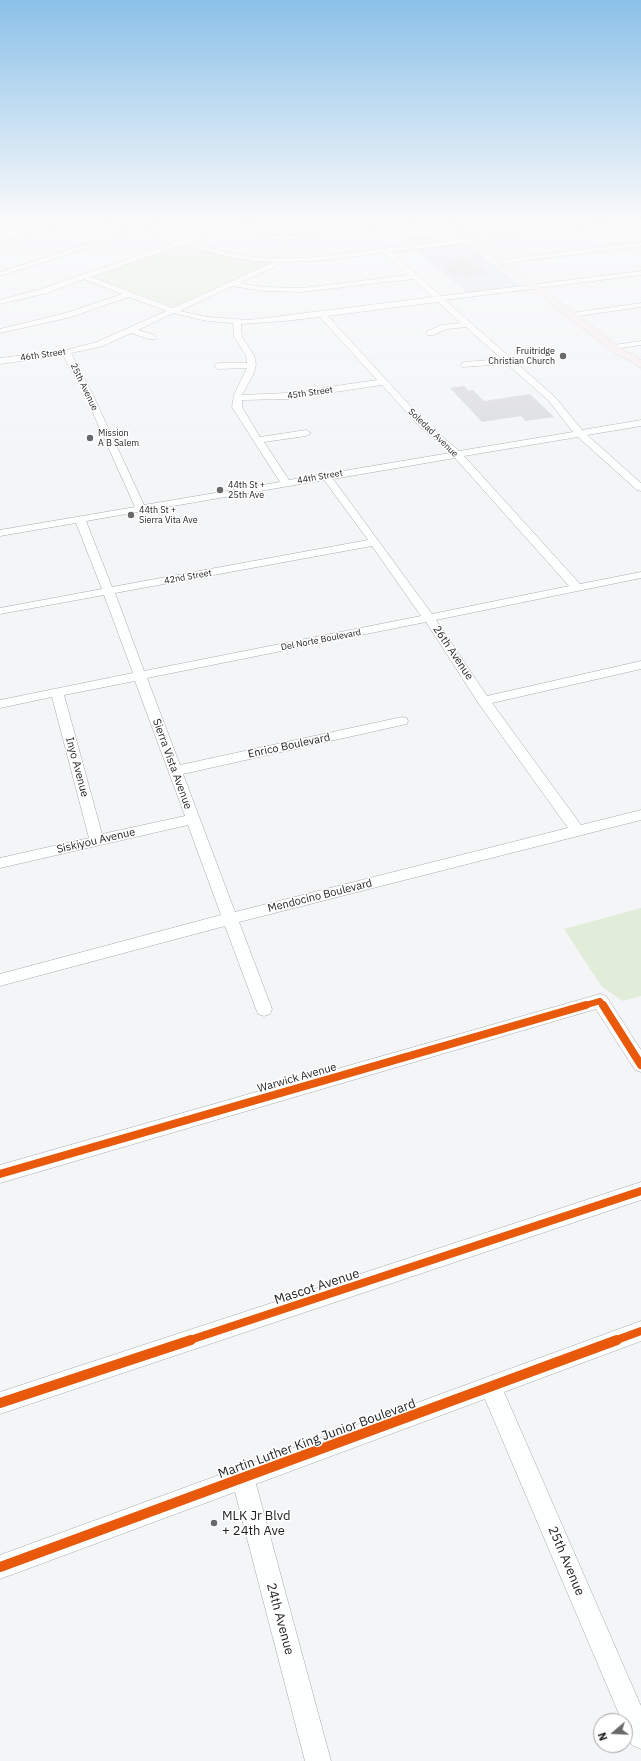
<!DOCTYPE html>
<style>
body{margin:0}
#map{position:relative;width:641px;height:1761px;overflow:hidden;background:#f3f5f7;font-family:"IBM Plex Sans",sans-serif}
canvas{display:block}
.north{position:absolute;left:593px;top:1713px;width:40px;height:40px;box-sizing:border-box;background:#fff;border:1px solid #a5a5a5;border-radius:50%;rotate:251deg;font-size:11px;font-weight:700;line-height:16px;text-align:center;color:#1d1e1f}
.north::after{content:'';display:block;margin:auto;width:14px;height:18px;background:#68696b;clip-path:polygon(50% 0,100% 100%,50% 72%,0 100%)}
</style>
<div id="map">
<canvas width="641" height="1761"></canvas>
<div class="north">N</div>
</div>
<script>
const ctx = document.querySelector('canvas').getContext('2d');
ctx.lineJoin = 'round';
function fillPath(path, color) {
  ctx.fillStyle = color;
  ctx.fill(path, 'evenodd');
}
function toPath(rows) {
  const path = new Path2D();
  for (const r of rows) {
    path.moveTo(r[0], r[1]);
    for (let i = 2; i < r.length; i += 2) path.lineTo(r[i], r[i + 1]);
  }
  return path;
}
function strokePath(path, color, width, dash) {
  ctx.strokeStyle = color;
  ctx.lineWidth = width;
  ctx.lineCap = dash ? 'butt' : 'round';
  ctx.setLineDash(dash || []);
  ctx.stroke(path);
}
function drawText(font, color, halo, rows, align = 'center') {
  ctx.font = font + ' "IBM Plex Sans",sans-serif';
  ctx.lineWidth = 3;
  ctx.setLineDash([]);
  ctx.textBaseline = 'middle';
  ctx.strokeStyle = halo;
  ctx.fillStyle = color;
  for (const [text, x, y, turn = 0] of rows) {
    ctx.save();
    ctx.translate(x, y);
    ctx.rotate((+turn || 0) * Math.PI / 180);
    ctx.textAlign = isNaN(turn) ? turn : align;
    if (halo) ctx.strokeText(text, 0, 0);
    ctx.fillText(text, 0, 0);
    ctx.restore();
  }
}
const built = toPath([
 [462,243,468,244,521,286,468,294,414,249]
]);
const green = toPath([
 [429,234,438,242,415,245,406,237],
 [180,246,233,257,271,263,174,307,91,277],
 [641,908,641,996,623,1001,602,987,564,929]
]);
const building = toPath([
 [467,258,488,274,465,277,461,274,452,276,443,267,452,266,445,261],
 [464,386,469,391,473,390,484,401,530,394,554,417,526,421,521,416,482,422,450,388]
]);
const minor = toPath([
 [68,222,78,222,0,247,0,243,68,222],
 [97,222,108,222,134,229,155,222,164,222,142,230,181,241,210,231,247,222,258,222,244,227,259,233,283,236,412,222,432,222,429,224,283,240,258,237,236,228,214,234,189,242,230,253,254,257,283,258,317,257,604,222,623,222,620,224,391,252,441,296,641,271,641,275,445,300,555,397,582,430,641,420,641,426,587,435,641,483,641,491,637,490,578,437,464,456,580,584,641,572,641,578,436,620,487,696,641,661,641,669,492,703,581,825,641,810,641,820,239,922,272,1009,270,1014,264,1016,258,1014,256,1009,225,926,0,986,0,974,221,915,188,825,0,868,0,858,89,838,52,697,0,708,0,700,133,673,104,595,0,614,0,608,102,589,76,523,0,536,0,530,135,507,84,393,63,355,0,364,0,358,66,350,97,342,166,311,129,297,71,317,0,333,0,329,66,313,122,294,84,279,47,293,0,304,0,300,41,289,174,243,134,233,0,276,0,272,127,231,97,222],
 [182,245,230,257,254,261,274,262,173,308,91,277,182,245],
 [383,253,408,275,302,288,264,287,240,283,284,262,317,261,383,253],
 [413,279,433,297,249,320,207,317,180,311,232,286,264,291,302,292,413,279],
 [438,302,461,323,442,325,427,331,427,335,433,335,447,329,466,327,502,359,465,362,462,363,461,365,462,367,507,364,549,401,573,432,459,451,424,421,328,316,438,302],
 [173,313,207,321,233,323,234,337,246,355,247,363,218,363,214,366,218,369,247,368,234,395,232,407,280,482,144,505,92,393,71,353,103,346,131,333,149,339,155,339,155,335,138,330,173,313],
 [320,317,377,380,287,393,242,395,253,375,256,365,254,355,242,337,241,324,284,321,320,317],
 [382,385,418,425,450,453,289,480,264,442,306,436,311,433,306,430,260,437,242,407,242,400,287,399,382,385],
 [455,458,569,586,432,614,333,479,455,458],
 [324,480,368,540,112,587,86,521,324,480],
 [372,546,421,616,144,671,115,593,372,546],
 [426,622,479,704,568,828,235,912,183,774,402,725,407,724,408,721,407,718,402,717,180,765,147,678,426,622],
 [135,681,185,816,102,834,64,695,135,681],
 [641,242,641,246,500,264,496,262,500,260,641,242],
 [641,303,641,307,572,317,568,315,572,313,641,303],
 [641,341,641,345,614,349,610,347,614,345,641,341],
 [600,994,606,996,641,1050,641,1072,635,1070,596,1009,0,1183,0,1165,600,994],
 [641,1182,641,1200,0,1414,0,1392,641,1182],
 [641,1321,641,1341,504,1392,641,1706,641,1749,632,1745,625,1729,625,1721,622,1721,485,1399,256,1484,331,1761,305,1761,235,1492,0,1579,0,1555,641,1321]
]);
const major = toPath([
 [446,222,455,222,626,352,633,354,641,360,641,368,625,358,618,356,446,222]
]);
const cyclewayFar2 = toPath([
 [583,1006,600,1001,603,1006]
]);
const cyclewayFar1 = toPath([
 [603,1005,641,1065],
 [0,1174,586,1005],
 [187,1341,641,1191],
 [614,1341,641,1331]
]);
const cycleway = toPath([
 [0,1403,191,1340],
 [0,1567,617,1340]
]);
const markers = [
 [563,356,4,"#68696b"],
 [90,438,4,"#68696b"],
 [220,490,4,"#68696b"],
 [131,515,4,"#68696b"],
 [214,1523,4,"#68696b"]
];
const farPoinames = [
 ["Fruitridge",555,351,"right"],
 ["Christian Church",555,361,"right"],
 ["Mission",98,433],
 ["A B Salem",98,443],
 ["44th St +",228,485],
 ["25th Ave",228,495],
 ["44th St +",139,510],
 ["Sierra Vita Ave",139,520]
];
const farStreetnames = [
 ["46th Street",43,355,-8],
 ["25th Avenue",84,387,64],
 ["45th Street",310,393,-8],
 ["Soledad Avenue",433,433,44],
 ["44th Street",320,477,-10],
 ["42nd Street",188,577,-10],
 ["Del Norte Boulevard",321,640,-11]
];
const streetNames = [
 ["26th Avenue",453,653,56],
 ["Enrico Boulevard",289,746,-12],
 ["Sierra Vista Avenue",172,764,70],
 ["Inyo Avenue",77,767,75],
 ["Siskiyou Avenue",96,841,-13],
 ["Mendocino Boulevard",320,896,-14],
 ["Warwick Avenue",297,1078,-16]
];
const nearStreetnames = [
 ["Mascot Avenue",317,1287,-18],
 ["Martin Luther King Junior Boulevard",317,1439,-20],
 ["25th Avenue",566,1561,67],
 ["24th Avenue",280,1619,75]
];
const nearPoinames = [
 ["MLK Jr Blvd",222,1516],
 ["+ 24th Ave",222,1531]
];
fillPath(built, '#e3e7ed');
fillPath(green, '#e2edd9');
fillPath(building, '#dadbdd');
strokePath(minor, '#a8a9ab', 1);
strokePath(major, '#d2d2d3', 1);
fillPath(minor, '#fdfefe');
fillPath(major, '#f6eeef');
strokePath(cyclewayFar2, '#e8590c', 6);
strokePath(cyclewayFar1, '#e8590c', 8);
strokePath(cycleway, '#e8590c', 10);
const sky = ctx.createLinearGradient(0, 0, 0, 468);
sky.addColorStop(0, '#8bc1e8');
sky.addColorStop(0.47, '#fafafb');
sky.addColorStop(1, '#fafafb00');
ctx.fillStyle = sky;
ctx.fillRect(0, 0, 641, 468);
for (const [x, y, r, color] of markers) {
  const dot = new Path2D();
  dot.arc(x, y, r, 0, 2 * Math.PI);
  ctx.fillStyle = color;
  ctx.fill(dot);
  strokePath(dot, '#fff', 1.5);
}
drawText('9px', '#1d1e1f', '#fff', farPoinames, 'left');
drawText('9px', '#1d1e1f', '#fff', farStreetnames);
drawText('11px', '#1d1e1f', '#fff', streetNames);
drawText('13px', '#1d1e1f', '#fff', nearStreetnames);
drawText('13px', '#1d1e1f', '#fff', nearPoinames, 'left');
</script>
